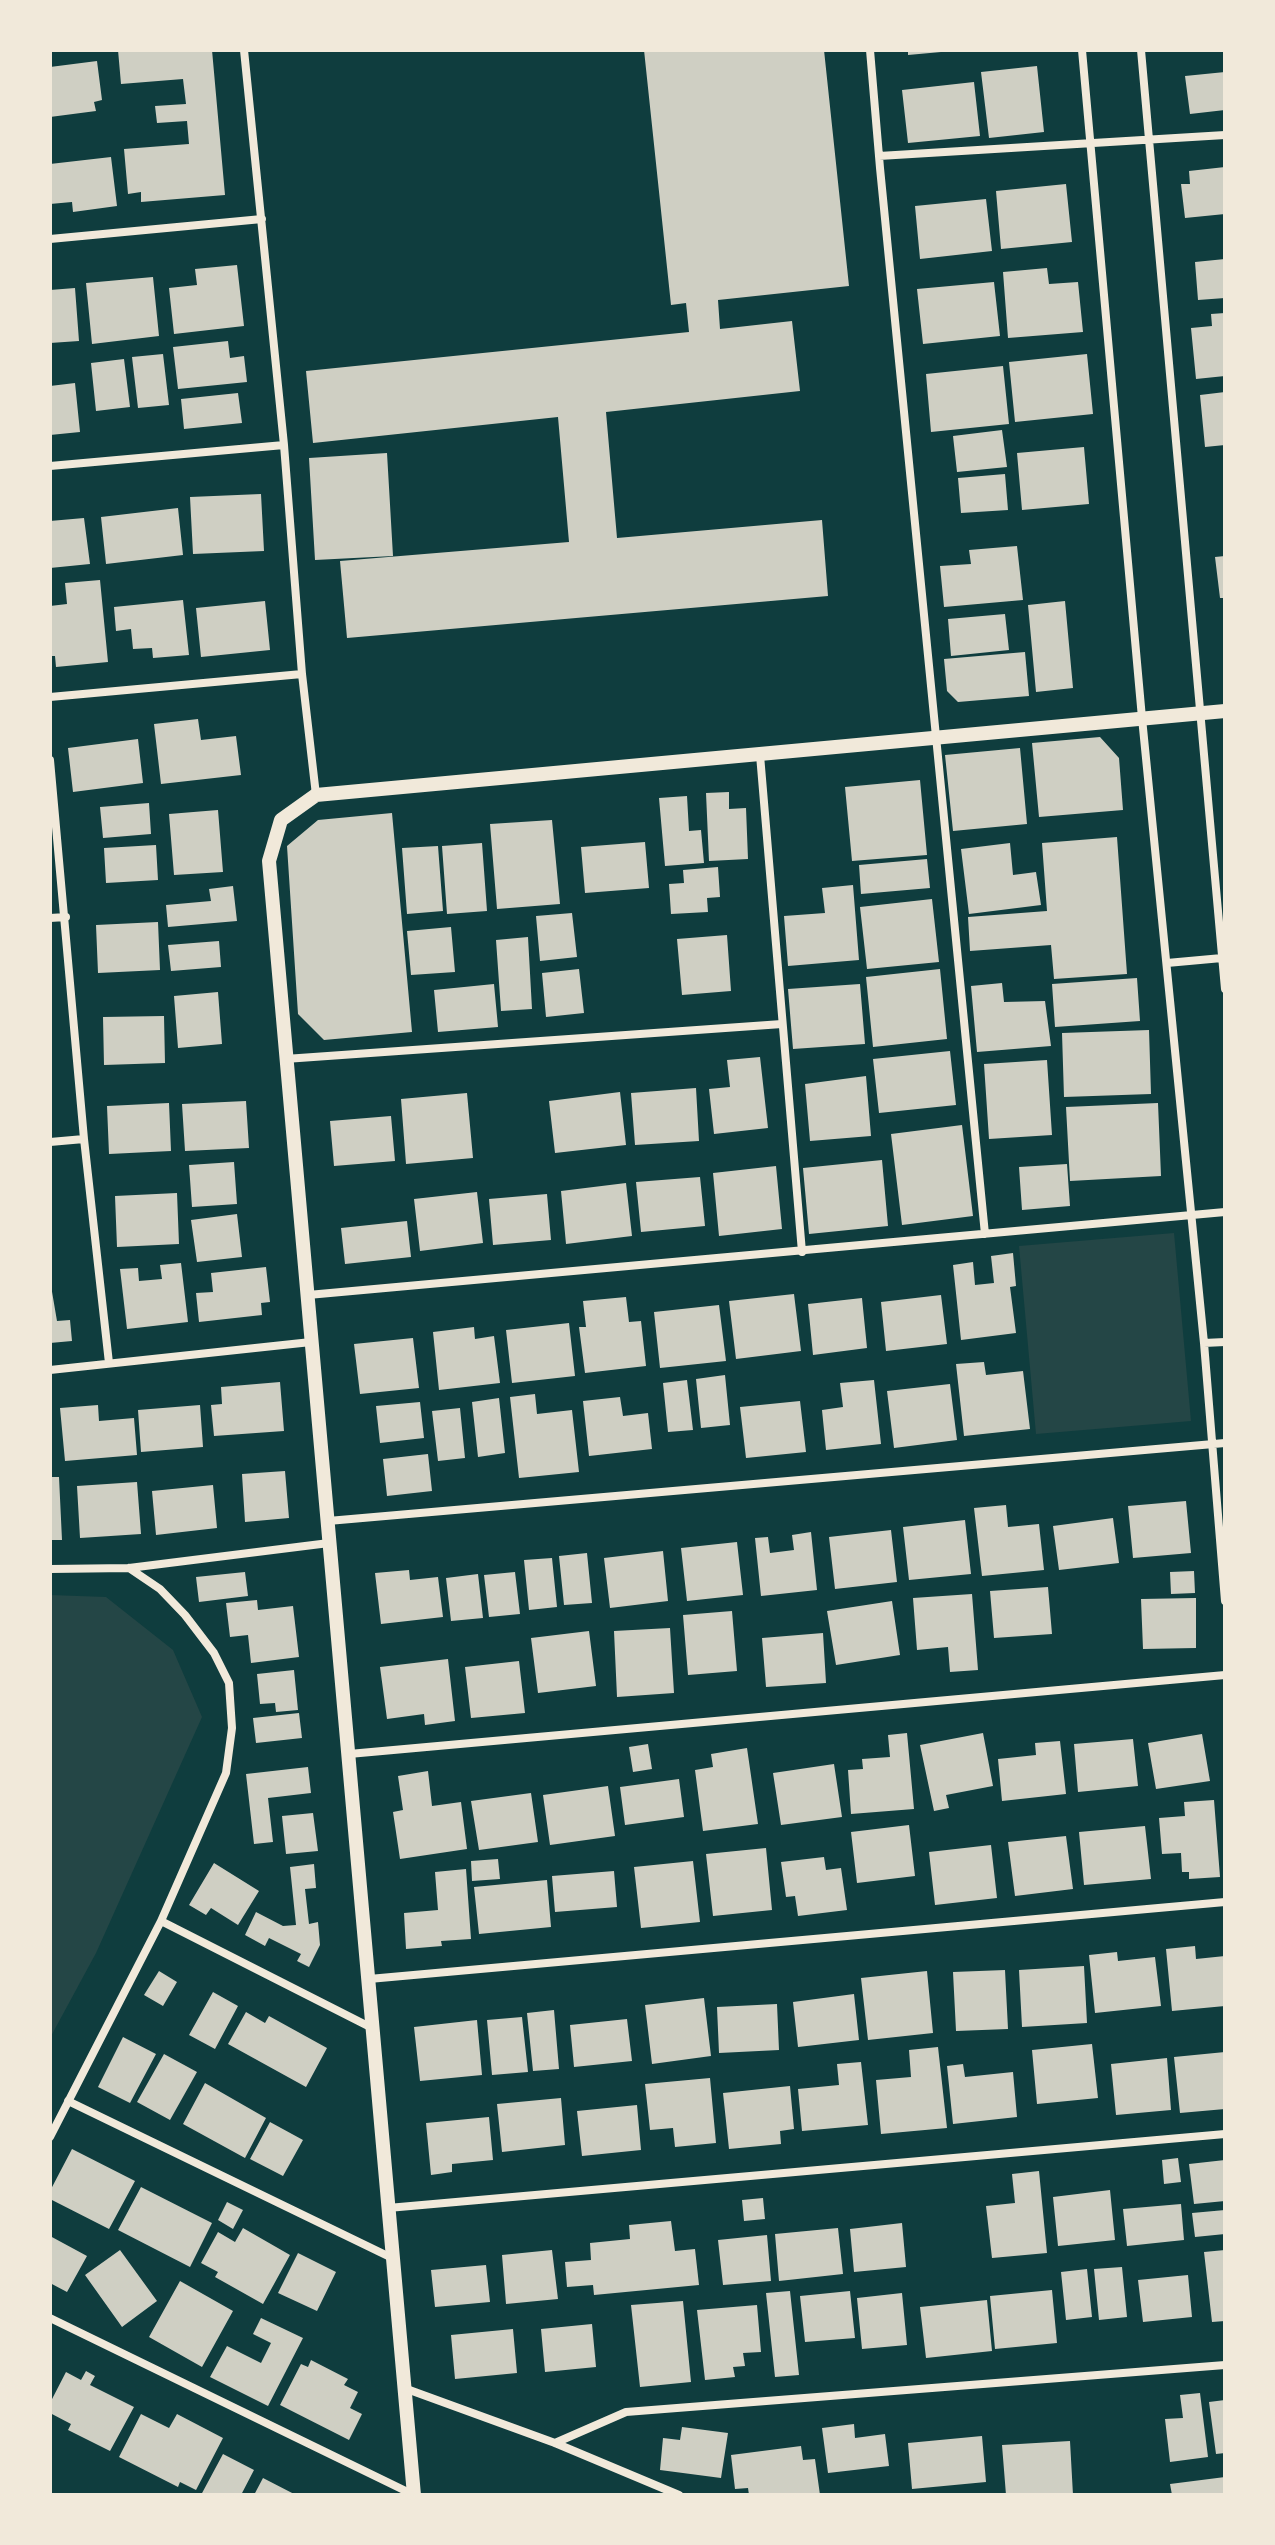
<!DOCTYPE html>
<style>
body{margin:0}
#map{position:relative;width:1275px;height:2545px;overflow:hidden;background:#0f3d3e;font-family:Overpass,sans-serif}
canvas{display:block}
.frame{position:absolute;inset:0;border:52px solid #f1e9da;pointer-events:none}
</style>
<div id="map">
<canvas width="1275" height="2545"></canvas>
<div class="frame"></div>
</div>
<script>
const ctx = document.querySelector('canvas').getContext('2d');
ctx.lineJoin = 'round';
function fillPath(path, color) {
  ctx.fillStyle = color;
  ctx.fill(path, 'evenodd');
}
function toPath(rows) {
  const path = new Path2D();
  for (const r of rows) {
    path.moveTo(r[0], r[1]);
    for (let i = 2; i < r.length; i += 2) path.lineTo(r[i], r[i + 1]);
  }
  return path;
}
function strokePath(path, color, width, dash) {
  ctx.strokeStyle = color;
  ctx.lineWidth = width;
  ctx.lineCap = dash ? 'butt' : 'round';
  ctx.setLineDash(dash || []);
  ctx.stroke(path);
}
const green = toPath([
 [1174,1233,1191,1421,1036,1434,1019,1246],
 [50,1595,106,1597,173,1650,202,1717,96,1953,50,2038]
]);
const building = toPath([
 [118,50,212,50,225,195,141,202,141,192,128,194,124,149,189,144,187,121,157,123,155,106,186,104,183,79,121,84],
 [644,50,824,50,849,286,718,300,720,329,792,321,800,391,606,412,617,538,822,520,828,596,347,638,340,561,569,542,558,417,313,443,306,371,689,332,686,303,671,305],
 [908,50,941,50,941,52,908,55],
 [97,61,102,100,94,102,96,111,50,117,50,67],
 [1037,66,1044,132,989,138,981,72],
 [1225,72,1225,110,1190,114,1185,76],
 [974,82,980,136,908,143,902,90],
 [111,157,117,206,73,212,72,202,50,204,50,164],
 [1225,167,1225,214,1185,218,1181,184,1190,184,1189,171],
 [1066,184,1072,242,1001,249,996,191],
 [986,199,992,251,920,259,915,206],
 [1225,259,1225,298,1198,300,1195,262],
 [237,265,244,326,174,334,169,288,197,285,195,269],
 [1047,268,1049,284,1078,282,1083,332,1008,338,1003,272],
 [153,277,159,336,92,344,86,283],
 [994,282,1000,336,923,344,917,289],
 [75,288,79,341,50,343,50,290],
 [1225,313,1225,376,1196,379,1191,328,1212,326,1211,314],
 [228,341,230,358,244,356,247,382,178,389,173,347],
 [163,354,169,405,138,408,132,357],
 [1087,354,1093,414,1015,422,1009,362],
 [124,359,130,407,96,411,91,363],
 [1003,366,1009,424,931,432,926,374],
 [75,383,80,432,50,435,50,386],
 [1225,392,1225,445,1205,447,1200,395],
 [238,393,242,423,184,429,181,399],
 [1002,430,1007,467,957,472,953,436],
 [1084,447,1089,504,1022,510,1017,453],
 [387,453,393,556,315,560,309,458],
 [1005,474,1008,510,961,513,958,478],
 [261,494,264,551,193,554,190,497],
 [178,508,183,555,106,564,101,517],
 [84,518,90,564,50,568,50,521],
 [1017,546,1023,600,944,607,940,566,971,564,969,550],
 [1225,556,1225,598,1220,598,1215,557],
 [100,580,108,662,56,667,55,656,50,656,50,606,67,604,65,583],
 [183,600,189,655,153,658,152,648,133,649,131,629,116,631,114,607],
 [265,601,270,650,201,657,196,608],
 [1065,601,1073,688,1036,692,1028,605],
 [1005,614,1009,650,951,656,948,619],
 [1025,652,1029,696,958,702,947,691,944,659],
 [198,719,201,740,236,736,241,775,161,784,154,724],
 [1100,737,1119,758,1123,810,1039,817,1032,743],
 [138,739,143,783,73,792,68,748],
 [1020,748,1027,824,953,831,945,755],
 [920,780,927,855,852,861,845,787],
 [729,792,729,809,746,808,748,859,709,861,706,793],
 [687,796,689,831,701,830,704,863,665,866,659,798],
 [149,803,151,834,103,838,100,807],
 [218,810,223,872,174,875,169,814],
 [392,813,412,1032,324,1040,298,1014,287,846,318,820],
 [552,820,560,904,497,909,490,824],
 [1117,837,1127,974,1054,979,1051,945,970,951,968,917,1047,911,1042,843],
 [645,842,649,888,585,893,581,847],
 [482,843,487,911,447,914,442,846],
 [1010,843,1013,875,1036,872,1041,905,969,914,961,849],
 [156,845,158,880,106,883,104,848],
 [438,846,443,911,407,914,402,848],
 [927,859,930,888,861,894,859,865],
 [718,867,720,897,707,898,708,912,671,914,669,884,684,883,683,870],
 [853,885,859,960,788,966,784,916,825,913,822,888],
 [233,886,237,921,168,927,166,905,211,901,209,889],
 [932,899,939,962,867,969,860,907],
 [572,913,577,957,540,961,536,916],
 [158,922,160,970,98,973,96,925],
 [451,927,455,972,411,975,407,931],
 [727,935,731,991,682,995,677,939],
 [528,937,532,1009,501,1011,496,940],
 [219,941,221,967,171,971,168,945],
 [579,969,584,1013,546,1017,542,973],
 [940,969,947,1039,873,1047,866,977],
 [1137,978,1140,1021,1055,1027,1052,984],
 [1002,983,1004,1002,1045,1001,1051,1046,977,1052,971,986],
 [494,984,498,1027,438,1032,434,990],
 [860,984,865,1044,793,1049,788,989],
 [218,992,222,1044,178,1048,174,996],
 [164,1016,165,1063,104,1065,103,1017],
 [1149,1030,1151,1094,1064,1097,1062,1033],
 [950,1051,956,1105,879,1113,873,1059],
 [760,1057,768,1128,714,1134,709,1089,730,1087,727,1060],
 [1047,1060,1052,1135,989,1139,984,1064],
 [866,1076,871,1136,810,1141,805,1084],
 [696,1088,699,1141,635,1145,631,1093],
 [620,1092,626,1145,555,1153,549,1101],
 [467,1093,473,1158,406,1164,401,1099],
 [246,1101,249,1148,185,1151,182,1104],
 [169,1103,171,1151,109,1154,107,1106],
 [1158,1103,1161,1176,1070,1181,1066,1107],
 [391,1116,395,1161,334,1166,330,1121],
 [962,1125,973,1216,902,1225,891,1134],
 [882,1160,888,1226,809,1234,803,1168],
 [234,1162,237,1204,192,1207,189,1165],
 [1067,1164,1070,1206,1022,1210,1019,1167],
 [776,1166,782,1229,719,1236,713,1173],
 [700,1177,705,1226,641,1232,636,1182],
 [626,1183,632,1236,566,1244,561,1191],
 [477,1192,483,1243,420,1251,414,1199],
 [177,1193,179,1244,117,1247,115,1196],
 [547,1194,551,1240,493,1245,489,1199],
 [237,1214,242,1257,197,1262,191,1220],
 [407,1221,411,1257,345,1264,341,1228],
 [1013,1253,1016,1286,1010,1287,1016,1333,961,1340,953,1265,973,1262,975,1285,994,1283,991,1256],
 [181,1263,188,1322,127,1329,120,1269,138,1268,139,1281,162,1279,160,1265],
 [266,1267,270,1302,261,1303,262,1315,199,1322,196,1293,213,1292,211,1273],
 [50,1280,57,1321,70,1320,72,1341,50,1343],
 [794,1294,801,1351,736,1359,729,1301],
 [941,1295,947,1344,886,1351,881,1302],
 [626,1297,629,1322,641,1321,646,1366,585,1373,579,1327,586,1327,583,1301],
 [862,1298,867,1348,813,1355,808,1304],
 [719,1305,726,1361,660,1368,654,1312],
 [569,1323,575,1376,512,1383,506,1330],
 [474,1327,475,1339,494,1336,500,1383,439,1390,433,1332],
 [413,1338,419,1388,360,1394,354,1344],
 [984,1362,986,1375,1023,1371,1030,1429,964,1436,956,1364],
 [725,1375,730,1425,701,1428,696,1379],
 [687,1380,693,1430,668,1432,663,1383],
 [874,1380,881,1444,826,1450,822,1410,843,1407,840,1383],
 [280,1382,284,1431,214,1436,211,1405,222,1404,221,1387],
 [950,1384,957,1440,894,1448,887,1391],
 [535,1394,537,1414,572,1410,579,1472,519,1478,510,1397],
 [620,1397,623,1416,648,1413,652,1449,589,1456,583,1401],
 [499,1398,505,1453,478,1457,472,1402],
 [800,1401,806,1452,746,1458,740,1407],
 [420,1402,424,1438,380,1443,376,1406],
 [98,1405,99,1421,134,1418,137,1455,65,1461,60,1408],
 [200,1405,203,1447,141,1452,138,1410],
 [460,1408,465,1458,438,1461,432,1411],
 [428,1454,432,1491,387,1496,383,1459],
 [285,1471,289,1518,245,1522,242,1474],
 [50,1477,59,1477,62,1540,50,1540],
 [137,1482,141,1534,80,1538,77,1486],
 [213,1485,217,1528,156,1535,152,1491],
 [1186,1501,1191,1553,1133,1558,1128,1506],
 [1006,1505,1008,1527,1039,1524,1044,1570,982,1576,974,1508],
 [1113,1518,1119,1563,1059,1570,1053,1526],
 [965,1520,971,1574,909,1580,903,1527],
 [891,1530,897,1582,835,1589,829,1537],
 [811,1532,817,1590,761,1596,755,1538,768,1537,770,1553,794,1550,792,1535],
 [737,1542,743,1595,687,1601,681,1548],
 [663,1551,668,1601,610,1608,604,1558],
 [587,1553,592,1603,564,1605,559,1556],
 [552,1558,557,1607,529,1610,524,1560],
 [409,1570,410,1580,438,1577,443,1617,381,1624,375,1573],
 [1194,1571,1195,1593,1171,1594,1170,1572],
 [245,1572,248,1596,199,1602,196,1577],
 [515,1572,520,1614,489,1617,484,1575],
 [478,1574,483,1618,451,1621,446,1578],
 [1048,1587,1052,1634,994,1638,990,1591],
 [972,1594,978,1670,950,1672,948,1647,917,1650,913,1598],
 [1196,1598,1196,1648,1143,1649,1141,1599],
 [257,1600,258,1610,293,1606,299,1657,251,1663,248,1635,230,1637,226,1603],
 [892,1601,900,1655,836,1665,827,1611],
 [732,1611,737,1671,688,1675,683,1615],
 [670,1628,674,1693,617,1697,614,1631],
 [589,1631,596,1686,538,1693,531,1638],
 [823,1633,826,1683,766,1687,762,1638],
 [448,1659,455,1721,425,1725,424,1714,387,1719,380,1667],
 [519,1661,525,1713,471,1718,465,1667],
 [294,1670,298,1710,276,1712,275,1703,260,1704,257,1674],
 [299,1713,302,1738,256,1743,253,1718],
 [907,1733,914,1809,851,1814,848,1770,863,1769,862,1759,890,1757,888,1735],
 [983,1733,993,1786,946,1795,949,1808,934,1811,920,1745],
 [1202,1734,1210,1781,1156,1789,1148,1743],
 [1133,1739,1138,1786,1078,1792,1074,1744],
 [1060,1741,1066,1794,1002,1801,998,1759,1036,1755,1035,1743],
 [648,1744,652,1769,633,1772,629,1747],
 [747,1748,758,1824,703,1831,695,1770,713,1767,711,1754],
 [834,1764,842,1817,781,1825,773,1773],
 [308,1767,311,1793,268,1798,273,1842,254,1844,246,1774],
 [428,1771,432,1806,461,1802,467,1849,400,1859,393,1812,403,1810,398,1776],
 [679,1779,684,1817,625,1825,620,1787],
 [608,1786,615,1836,550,1845,543,1795],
 [531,1793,538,1842,479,1850,471,1801],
 [1214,1800,1220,1877,1189,1879,1189,1872,1182,1872,1181,1853,1162,1854,1159,1818,1185,1816,1184,1802],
 [313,1813,318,1851,286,1854,282,1816],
 [909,1825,915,1876,857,1883,851,1832],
 [1145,1826,1151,1879,1084,1885,1079,1832],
 [1066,1836,1073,1889,1015,1896,1008,1842],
 [991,1845,997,1898,935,1905,929,1852],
 [766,1848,772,1910,713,1916,706,1854],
 [824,1857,826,1870,841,1868,847,1910,798,1916,795,1896,786,1897,781,1862],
 [498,1859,500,1879,472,1881,471,1861],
 [693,1861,700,1922,641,1928,634,1867],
 [214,1863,259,1891,238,1925,211,1908,206,1915,189,1905],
 [314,1864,316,1888,305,1889,309,1924,318,1922,320,1945,309,1967,297,1961,301,1954,269,1938,265,1946,245,1935,256,1912,283,1926,296,1925,290,1867],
 [466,1869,471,1939,441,1941,442,1946,406,1949,404,1913,438,1910,435,1872],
 [614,1871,617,1907,555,1912,552,1876],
 [547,1880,551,1927,479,1934,474,1887],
 [1195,1946,1196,1959,1225,1956,1225,2006,1172,2011,1166,1949],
 [1117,1952,1118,1961,1155,1957,1161,2006,1095,2013,1089,1955],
 [1084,1966,1087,2023,1022,2027,1019,1970],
 [1005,1970,1008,2029,956,2031,953,1972],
 [159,1971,177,1982,163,2006,144,1995],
 [927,1971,933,2033,868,2040,861,1978],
 [213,1992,238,2006,215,2049,189,2035],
 [854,1994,859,2040,798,2047,793,2002],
 [704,1998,711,2056,652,2064,645,2005],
 [777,2004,779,2050,719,2053,717,2007],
 [554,2010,559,2069,533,2071,527,2013],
 [246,2012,265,2023,269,2016,327,2048,306,2087,228,2044],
 [522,2017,528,2072,492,2075,487,2020],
 [627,2019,632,2061,574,2067,570,2025],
 [477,2020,482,2075,420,2081,414,2027],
 [123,2037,156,2054,130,2103,98,2087],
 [1092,2044,1098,2098,1037,2104,1032,2050],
 [938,2047,947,2128,881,2134,876,2080,911,2077,909,2050],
 [1225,2052,1225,2109,1180,2113,1174,2057],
 [164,2054,197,2072,170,2120,137,2102],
 [1167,2058,1171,2110,1116,2115,1111,2064],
 [861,2062,868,2125,802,2131,798,2089,839,2085,837,2064],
 [963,2064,965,2077,1013,2072,1017,2117,953,2124,947,2066],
 [710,2078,716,2143,675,2147,673,2128,650,2130,645,2084],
 [205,2083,266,2118,245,2158,183,2124],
 [790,2086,794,2129,780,2131,781,2144,729,2149,723,2093],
 [561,2098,565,2145,502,2152,497,2104],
 [637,2105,641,2150,582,2156,577,2111],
 [489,2117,493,2160,452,2164,452,2172,431,2175,426,2123],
 [270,2122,303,2140,283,2176,250,2159],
 [72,2149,135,2181,109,2229,50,2199,50,2191],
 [1178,2158,1181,2182,1164,2184,1162,2160],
 [1225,2160,1225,2201,1194,2204,1189,2164],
 [1039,2171,1047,2253,992,2258,986,2206,1015,2203,1012,2174],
 [141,2187,212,2223,190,2267,118,2230],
 [1110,2190,1115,2240,1058,2246,1053,2197],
 [763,2198,765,2219,744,2221,742,2200],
 [227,2202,243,2210,233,2229,218,2220],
 [1181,2204,1184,2240,1127,2246,1123,2209],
 [1225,2210,1225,2234,1195,2237,1192,2213],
 [671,2221,675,2251,695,2249,699,2285,594,2295,593,2285,567,2287,565,2262,591,2260,590,2243,630,2239,629,2225],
 [902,2223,906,2267,854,2272,850,2229],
 [243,2228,290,2255,263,2304,215,2277,218,2272,201,2263,218,2232,235,2242],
 [838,2228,843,2274,779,2281,775,2234],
 [767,2235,771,2281,723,2285,718,2240],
 [50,2236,87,2256,67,2292,50,2283],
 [120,2250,157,2301,122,2327,85,2275],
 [552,2250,558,2299,506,2304,502,2255],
 [1225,2250,1225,2321,1212,2322,1204,2252],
 [298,2253,336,2272,317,2311,278,2293],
 [486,2265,490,2302,435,2307,431,2270],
 [1122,2267,1127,2317,1099,2320,1094,2269],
 [1087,2269,1092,2317,1066,2320,1061,2272],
 [1188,2275,1192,2317,1143,2322,1138,2280],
 [180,2281,233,2311,202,2367,149,2337],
 [1052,2290,1057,2343,995,2349,990,2296],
 [790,2291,799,2375,775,2377,766,2293],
 [850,2291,855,2338,805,2342,800,2296],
 [902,2293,907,2345,862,2349,857,2298],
 [987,2300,992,2351,926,2358,920,2307],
 [683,2301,691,2382,640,2387,631,2305],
 [757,2305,761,2352,743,2353,745,2366,733,2367,735,2377,705,2380,697,2310],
 [261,2318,303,2338,268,2406,210,2377,227,2346,261,2363,271,2343,253,2334],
 [592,2324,596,2367,545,2372,541,2329],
 [513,2329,517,2373,455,2379,451,2335],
 [311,2360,348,2379,344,2385,358,2392,350,2408,362,2414,349,2440,280,2405,301,2364,308,2367],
 [86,2371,95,2376,90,2385,134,2407,110,2451,68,2430,71,2424,50,2413,50,2403,66,2372,81,2380],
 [1200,2393,1208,2457,1170,2462,1165,2419,1183,2418,1180,2395],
 [1225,2400,1225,2453,1216,2454,1209,2402],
 [141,2414,169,2428,177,2414,223,2438,196,2490,180,2482,178,2487,119,2457],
 [854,2424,855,2438,885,2434,889,2466,828,2473,822,2428],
 [682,2427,728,2433,721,2478,660,2470,663,2438,680,2440],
 [982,2436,986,2482,912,2489,908,2443],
 [1070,2441,1073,2495,1006,2495,1002,2445],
 [801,2446,803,2460,815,2459,820,2495,749,2495,748,2488,735,2489,731,2455],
 [223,2454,254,2470,241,2495,201,2495],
 [1225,2477,1225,2495,1172,2495,1170,2484],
 [263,2478,296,2495,254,2495]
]);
const minor = toPath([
 [244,50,284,445,302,674,316,795],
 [870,50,880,168,985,1234],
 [1082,50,1142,718,1204,1343,1225,1601],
 [1141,50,1225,989],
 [879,156,1225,135],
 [50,239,262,219],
 [50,466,284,445],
 [50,697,302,674],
 [760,755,802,1252],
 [50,760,84,1139,109,1363],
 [50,918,66,917],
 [1167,963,1222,958],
 [285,1059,782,1024],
 [50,1142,84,1139],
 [308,1295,1225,1212],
 [1204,1343,1225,1342],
 [50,1370,311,1342],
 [328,1521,1225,1443],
 [129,1568,160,1589,185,1615,214,1653,229,1683,232,1728,226,1773,161,1921,372,2028],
 [50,1569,129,1568,329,1543],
 [349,1754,1225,1675],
 [369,1979,1225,1902],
 [68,2101,392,2258],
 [50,2137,161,1921],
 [388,2208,1225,2134],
 [50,2318,414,2495],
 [404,2388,555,2443,679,2495],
 [555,2443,626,2412,1225,2365]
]);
const tertiary = toPath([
 [414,2495,269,861,281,820,316,795,1225,711]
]);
fillPath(green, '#244646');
fillPath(building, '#cfcfc3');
strokePath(minor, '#f1e9da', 8);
strokePath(tertiary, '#f1e9da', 14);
</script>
